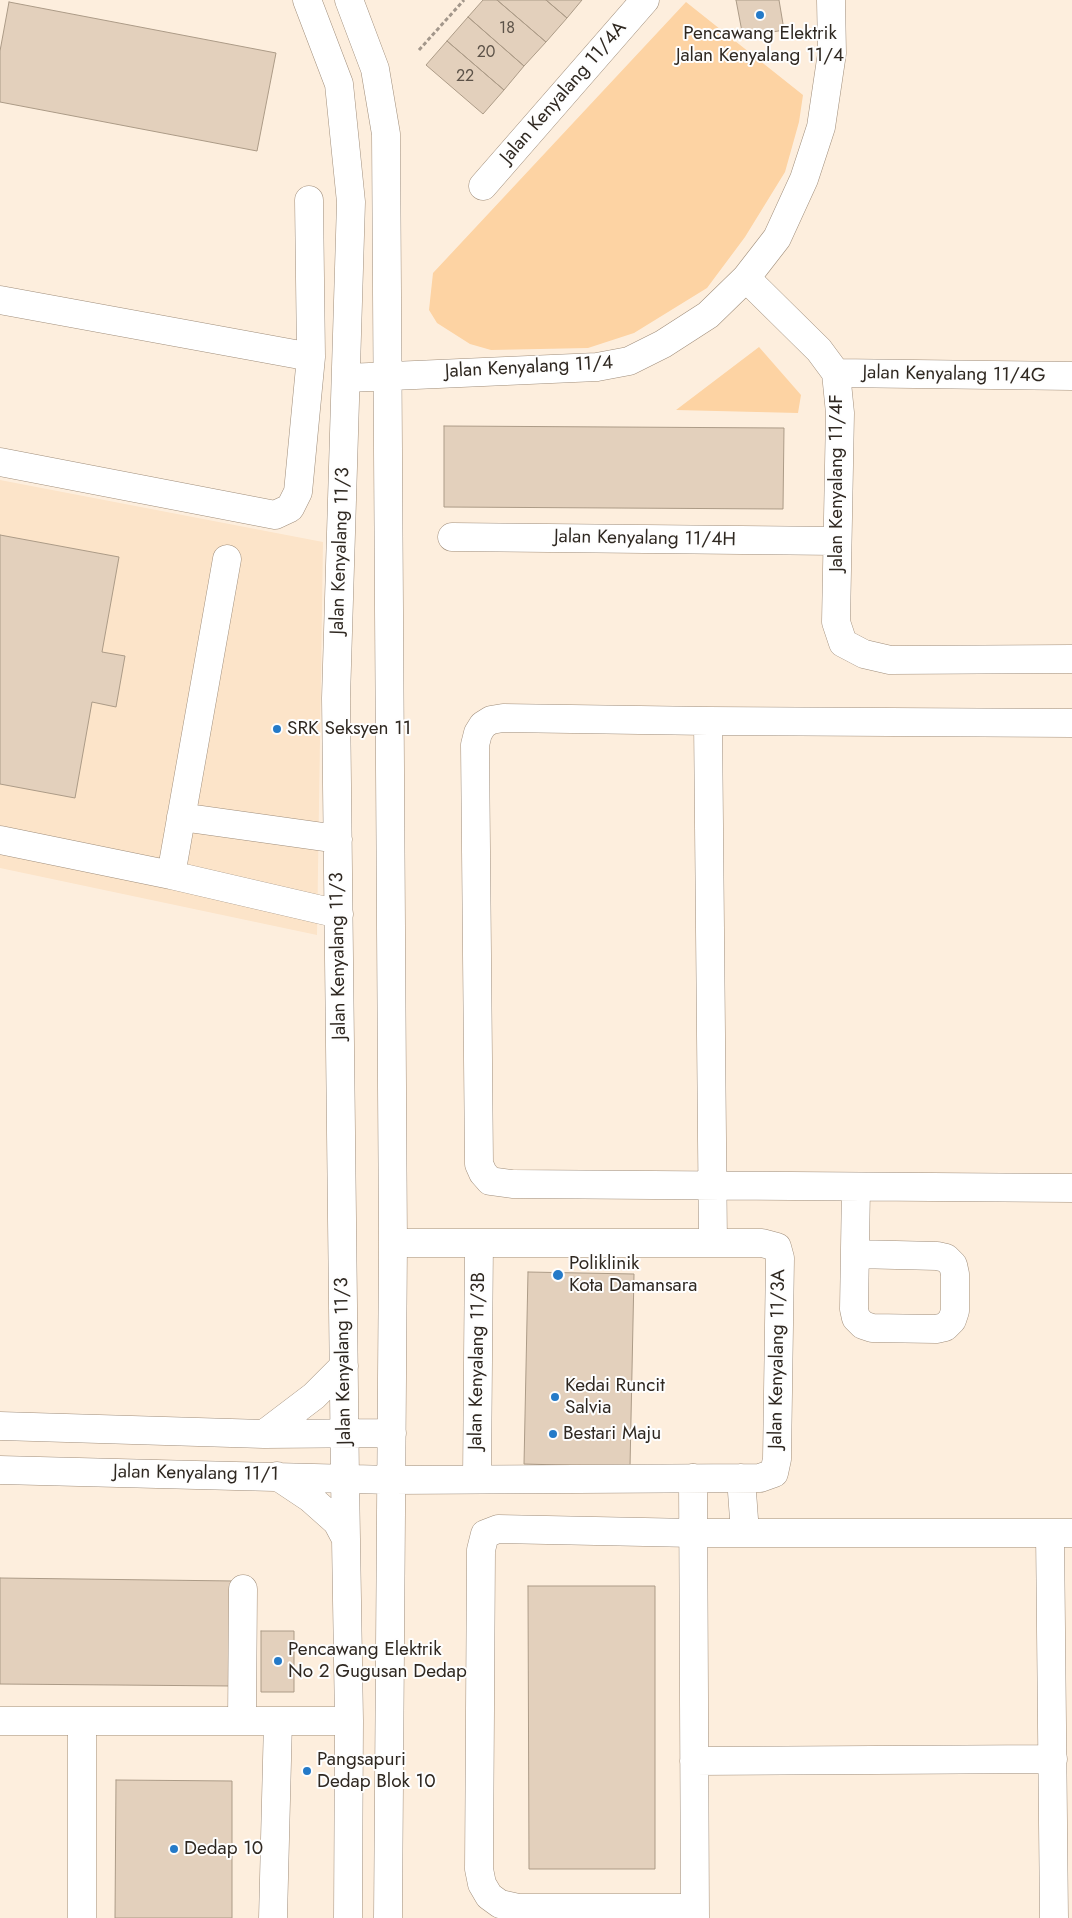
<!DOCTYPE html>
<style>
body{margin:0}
canvas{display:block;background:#fdeedd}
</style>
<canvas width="1072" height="1918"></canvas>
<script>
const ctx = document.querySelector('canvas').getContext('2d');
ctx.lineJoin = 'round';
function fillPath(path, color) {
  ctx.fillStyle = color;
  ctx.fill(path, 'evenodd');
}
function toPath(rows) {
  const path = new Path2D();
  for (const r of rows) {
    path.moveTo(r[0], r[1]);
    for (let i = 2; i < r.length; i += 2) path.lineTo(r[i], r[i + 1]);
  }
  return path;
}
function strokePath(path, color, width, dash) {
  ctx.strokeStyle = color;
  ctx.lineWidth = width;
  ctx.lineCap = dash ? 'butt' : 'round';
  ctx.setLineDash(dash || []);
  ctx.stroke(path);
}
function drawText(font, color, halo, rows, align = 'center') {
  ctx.font = font + ' Jost,sans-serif';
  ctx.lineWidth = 4;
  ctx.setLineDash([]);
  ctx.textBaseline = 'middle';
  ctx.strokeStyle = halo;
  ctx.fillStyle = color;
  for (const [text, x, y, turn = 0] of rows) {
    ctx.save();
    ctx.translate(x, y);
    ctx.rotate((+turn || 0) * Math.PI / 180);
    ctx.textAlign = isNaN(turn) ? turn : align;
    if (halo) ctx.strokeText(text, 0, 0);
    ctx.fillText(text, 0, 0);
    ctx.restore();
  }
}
const built = toPath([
 [0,480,323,542,317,935,0,868]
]);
const green = toPath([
 [686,2,803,95,799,122,785,172,745,237,707,288,634,333,588,348,491,350,470,344,437,323,429,310,433,273],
 [759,347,801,395,798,413,676,410]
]);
const building = toPath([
 [483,0,497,0,546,42,524,66,468,17,483,0],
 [497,0,546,0,567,18,546,42,497,0],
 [546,0,582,0,567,18,546,0],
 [736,0,779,0,784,30,743,37,736,0],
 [9,2,276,53,257,151,0,102,0,51,9,2],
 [468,17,524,66,504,90,447,41,468,17],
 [447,41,504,90,483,114,426,65,447,41],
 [444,426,784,428,783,509,444,507,444,426],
 [0,535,119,557,102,652,125,656,116,707,92,702,75,798,0,784,0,535],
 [528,1272,634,1274,630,1467,524,1464,528,1272],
 [0,1578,234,1581,232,1686,0,1684,0,1578],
 [528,1586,655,1586,655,1869,529,1869,528,1586],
 [261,1631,294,1631,294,1692,261,1692,261,1631],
 [116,1780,232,1781,232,1918,115,1918,116,1780]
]);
const path = toPath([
 [419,50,464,0]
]);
const minor = toPath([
 [307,0,339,84,351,202,336,698,345,1479,349,1721,348,1918],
 [349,0,375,69,386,134,393,1243,388,1918],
 [483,186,645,0],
 [746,278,819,350,836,373,840,413,836,622,843,643,864,654,890,660,1072,659],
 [0,300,311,357],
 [836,373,1072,376],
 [347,378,597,367,629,361,663,344,708,315,746,278,777,238,804,179,821,127,832,53,831,0],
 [0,462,275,515,290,508,298,492,311,357,309,200],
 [452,537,837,541],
 [708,721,713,1243],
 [1072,723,708,721,503,718,491,720,483,725,478,733,475,745,479,1164,483,1173,490,1181,512,1184,1072,1188],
 [181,817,338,839],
 [0,840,171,875,339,914],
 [171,875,227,559],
 [855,1254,937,1256,946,1258,953,1265,955,1274,955,1311,952,1320,945,1327,936,1329,872,1328,863,1325,856,1318,854,1309,856,1187],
 [0,1426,264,1434,392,1433],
 [264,1434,314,1396,344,1366],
 [0,1470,392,1480,760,1478,774,1473,777,1459,780,1258,777,1247,762,1243,393,1243],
 [277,1476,310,1498,337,1522,346,1539],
 [477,1478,479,1243],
 [693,1478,695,1918],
 [741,1478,745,1533],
 [1050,1533,1054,1918],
 [242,1720,243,1589],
 [0,1721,349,1721],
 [82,1721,82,1918],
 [694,1761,1053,1759],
 [695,1908,518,1908,500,1904,489,1896,482,1884,479,1869,481,1550,485,1534,498,1529,693,1533,1072,1533],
 [273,1918,278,1721]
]);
const markers = [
 [760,15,5,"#247ac8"],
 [277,729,5,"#247ac8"],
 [558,1275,6,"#247ac8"],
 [555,1397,5,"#247ac8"],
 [553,1434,5,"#247ac8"],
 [278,1661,5,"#247ac8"],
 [307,1771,5,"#247ac8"],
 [174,1849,5,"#247ac8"]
];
const numberNames = [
 ["18",507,29],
 ["20",486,53],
 ["22",465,77]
];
const poiNames = [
 ["Pencawang Elektrik",760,34,"center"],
 ["Jalan Kenyalang 11/4",760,56,"center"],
 ["SRK Seksyen 11",287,729],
 ["Poliklinik",569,1264],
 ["Kota Damansara",569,1286],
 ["Kedai Runcit",565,1386],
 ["Salvia",565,1408],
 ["Bestari Maju",563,1434],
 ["Pencawang Elektrik",288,1650],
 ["No 2 Gugusan Dedap",288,1672],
 ["Pangsapuri",317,1760],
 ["Dedap Blok 10",317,1782],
 ["Dedap 10",184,1849]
];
const streetNames = [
 ["Jalan Kenyalang 11/4A",564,93,-49],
 ["Jalan Kenyalang 11/4",529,368,-3],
 ["Jalan Kenyalang 11/4G",954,375,1],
 ["Jalan Kenyalang 11/4F",837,483,-90],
 ["Jalan Kenyalang 11/4H",645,539,1],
 ["Jalan Kenyalang 11/3",341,551,-88],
 ["Jalan Kenyalang 11/3",339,956,-91],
 ["Jalan Kenyalang 11/3A",778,1359,-89],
 ["Jalan Kenyalang 11/3",344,1361,-91],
 ["Jalan Kenyalang 11/3B",478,1361,-89],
 ["Jalan Kenyalang 11/1",196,1474,1]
];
fillPath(built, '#fce4c9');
fillPath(green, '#fdd3a3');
fillPath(building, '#e3d0bc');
strokePath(building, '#ac9b87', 1);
strokePath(minor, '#a08e7b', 29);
strokePath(path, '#a3978b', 3, [4, 2.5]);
strokePath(minor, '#fff', 28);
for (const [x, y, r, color] of markers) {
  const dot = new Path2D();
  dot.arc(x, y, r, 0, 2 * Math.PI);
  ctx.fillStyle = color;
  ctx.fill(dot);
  strokePath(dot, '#fefefe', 2);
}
drawText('16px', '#5c5248', null, numberNames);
drawText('19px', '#2f2821', '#fefefe', poiNames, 'left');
drawText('19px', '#2f2821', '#fefefe', streetNames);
</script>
